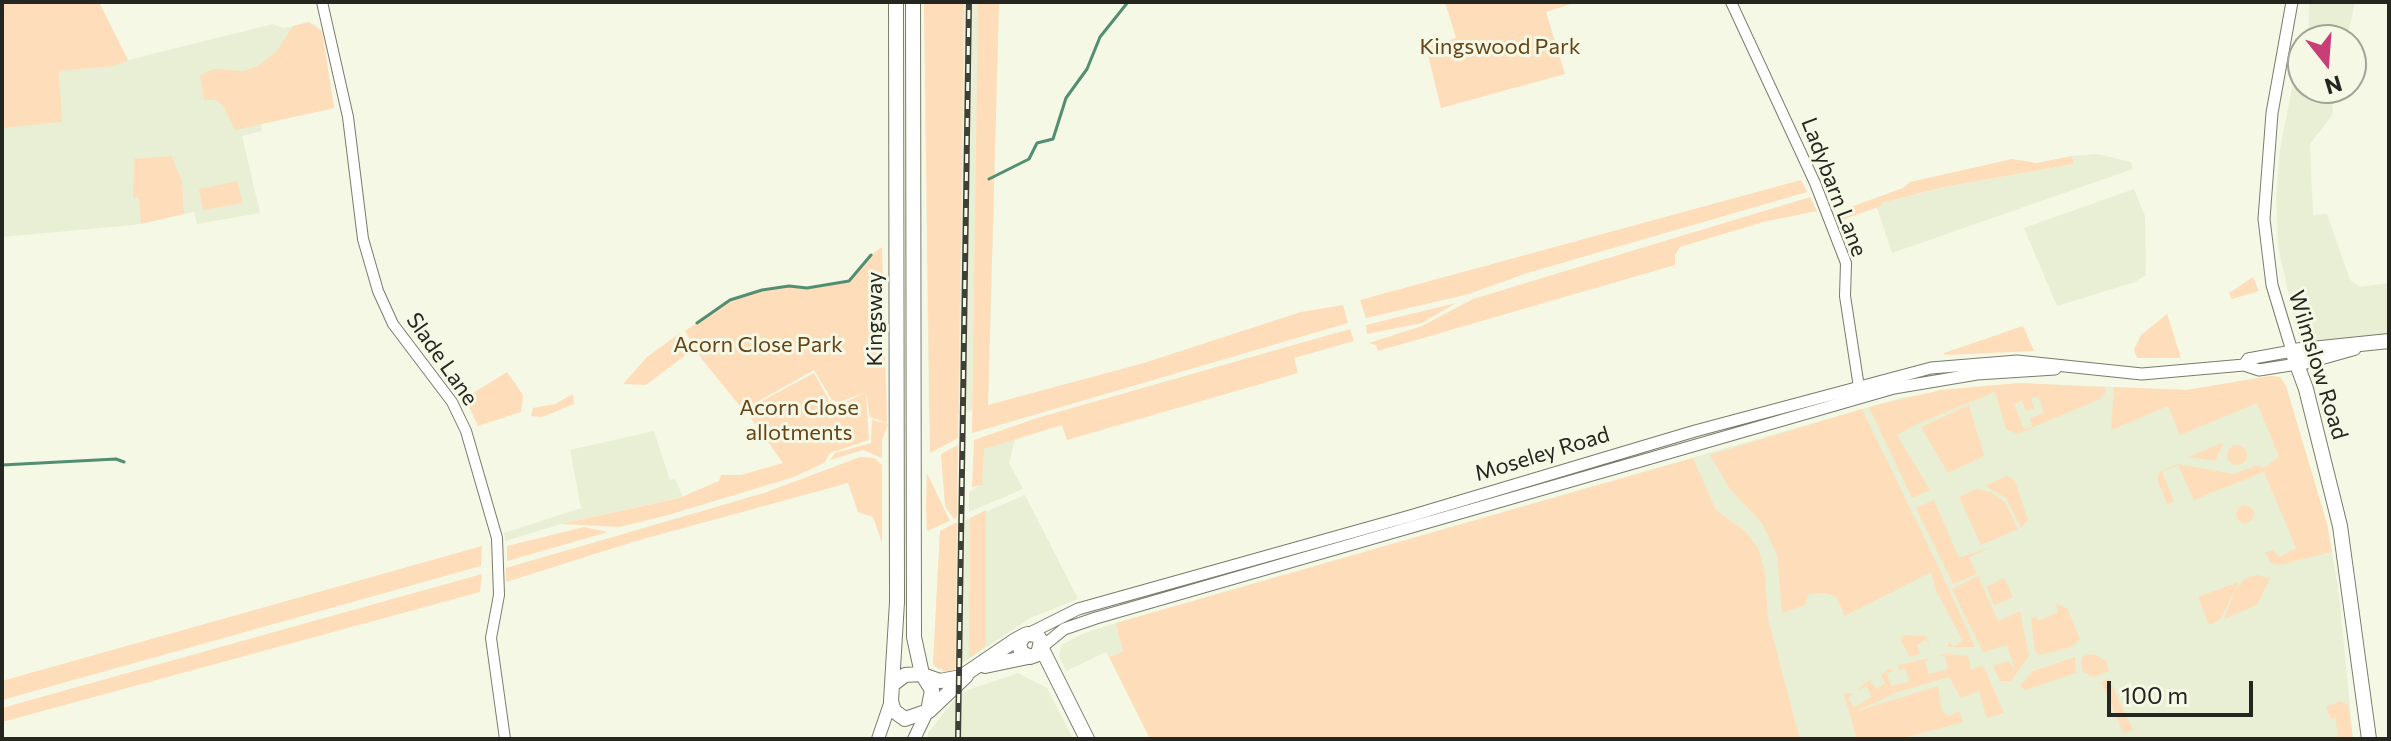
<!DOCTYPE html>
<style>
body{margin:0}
#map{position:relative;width:2391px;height:741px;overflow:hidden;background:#f4f8e5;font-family:Commissioner,sans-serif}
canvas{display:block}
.frame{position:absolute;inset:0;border:4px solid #25261f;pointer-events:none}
.north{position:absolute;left:2287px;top:24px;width:80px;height:80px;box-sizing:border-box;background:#f4f8e5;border:2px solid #a1a496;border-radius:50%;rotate:163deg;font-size:22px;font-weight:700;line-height:32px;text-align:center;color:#25261f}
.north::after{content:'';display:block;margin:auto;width:28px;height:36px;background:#c83e77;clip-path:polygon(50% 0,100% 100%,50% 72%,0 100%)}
.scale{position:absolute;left:2107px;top:681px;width:146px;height:36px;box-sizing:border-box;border:4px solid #25261f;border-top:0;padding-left:10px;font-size:24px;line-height:28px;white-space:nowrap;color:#25261f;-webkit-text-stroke:6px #f4f8e5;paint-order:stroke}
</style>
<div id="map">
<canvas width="2391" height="741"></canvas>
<div class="frame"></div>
<div class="north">N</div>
<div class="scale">100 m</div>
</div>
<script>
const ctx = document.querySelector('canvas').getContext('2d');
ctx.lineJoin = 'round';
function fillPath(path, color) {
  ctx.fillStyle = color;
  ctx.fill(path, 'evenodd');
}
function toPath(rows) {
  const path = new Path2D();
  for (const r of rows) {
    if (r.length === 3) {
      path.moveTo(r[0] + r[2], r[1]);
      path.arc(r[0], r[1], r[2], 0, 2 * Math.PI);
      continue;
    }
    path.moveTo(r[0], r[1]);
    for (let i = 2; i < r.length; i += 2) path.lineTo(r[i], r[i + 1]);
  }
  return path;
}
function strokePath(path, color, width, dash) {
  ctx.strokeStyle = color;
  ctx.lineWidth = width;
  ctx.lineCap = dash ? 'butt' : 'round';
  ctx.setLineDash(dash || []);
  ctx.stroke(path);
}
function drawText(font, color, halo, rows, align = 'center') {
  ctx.font = font + ' Commissioner,sans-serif';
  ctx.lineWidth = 6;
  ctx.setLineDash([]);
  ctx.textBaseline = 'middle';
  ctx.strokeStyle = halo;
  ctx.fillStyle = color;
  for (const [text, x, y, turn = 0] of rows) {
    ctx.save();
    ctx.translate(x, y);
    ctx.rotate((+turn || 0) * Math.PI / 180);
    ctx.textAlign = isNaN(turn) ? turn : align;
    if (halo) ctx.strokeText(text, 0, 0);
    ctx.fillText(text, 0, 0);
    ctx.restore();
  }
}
const built = toPath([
 [2,2,99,2,128,60,273,24,283,28,314,24,322,31,334,108,261,124,262,131,242,136,260,213,197,224,194,212,134,225,2,237],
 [924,2,999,2,988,405,929,423],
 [2309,2,2355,2,2347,40,2308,40],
 [2303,59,2303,88,2331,88,2333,114,2310,144,2313,215,2327,214,2350,280,2360,287,2389,283,2389,334,2322,342,2300,336,2296,329,2278,246,2276,199,2280,149,2295,73],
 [2098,154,2131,162,2133,169,1892,253,1877,208,1880,203,1944,187,2074,164,2072,156],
 [2134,189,2145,216,2146,275,2135,282,2057,306,2024,228],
 [2270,376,2280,377,2286,386,2327,524,2339,594,2353,739,1168,739,1125,650,1109,657,1106,652,1066,671,1059,655,1062,645,1082,634,1116,623,1904,397,2018,383,2187,390],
 [654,431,670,480,675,479,683,497,561,524,505,541,504,533,581,508,570,450],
 [1015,439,1009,463,1023,489,969,512,969,492,982,484,983,449],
 [1025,495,1078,599,1030,618,951,671,942,671,933,665,940,531],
 [1018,673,1047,688,1073,739,928,739,928,733,954,700,968,690]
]);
const green = toPath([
 [2,2,99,2,128,60,113,66,59,71,62,122,2,128],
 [924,2,964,2,958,438,930,453],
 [978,2,999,2,988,405,1144,363,1301,312,1343,305,1348,323,972,433],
 [1445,2,1577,2,1546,12,1565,74,1441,108,1426,47,1456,38],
 [309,22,322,31,334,108,235,130,223,105,216,100,204,100,200,75,213,69,244,71,258,66,277,51,293,26],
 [171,156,182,181,184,214,141,224,139,198,133,198,134,159],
 [2072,156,2074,164,1944,187,1881,203,1881,206,1839,221,1836,216,1837,212,1903,188,1910,182,2012,159,2037,163],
 [1801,180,1807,192,1527,273,1469,294,1366,318,1360,300],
 [238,181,242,203,203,210,199,189],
 [1810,197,1817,211,1763,222,1680,247,1675,255,1675,265,1378,351,1376,345,1369,343,1422,326,1473,299],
 [882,247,887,423,870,417,866,393,869,440,830,453,824,463,794,477,668,515,619,527,561,524,679,498,719,481,721,475,741,475,783,463,745,410,814,373,830,402,839,405,867,392,839,402,832,400,814,370,743,410,701,358,685,331,730,300,762,290,789,286,807,288,849,281,871,255],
 [2253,277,2259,291,2232,299,2229,293],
 [1456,303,1422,323,1367,334,1366,325],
 [2167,314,2181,358,2137,358,2134,350,2141,335],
 [2023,326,2034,351,1945,355,1944,353],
 [1350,329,1354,341,1294,358,1298,373,1067,440,1062,425,984,449,982,485,972,487,974,440,1037,418],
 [680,333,692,350,646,385,623,384,647,357],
 [507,372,523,395,521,412,478,426,465,398],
 [2270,376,2280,377,2286,386,2327,524,2332,552,2279,565,2271,563,2265,553,2273,550,2279,557,2296,548,2264,472,2194,500,2178,465,2162,472,2174,501,2167,504,2157,478,2161,471,2178,464,2234,474,2257,465,2264,468,2279,457,2257,403,2180,435,2168,406,2111,430,2114,387,2187,390],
 [2018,383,2105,387,2105,393,2100,399,2017,434,2006,429,1995,392,1917,424,1897,435,1930,490,1912,498,1869,407,1941,390],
 [2038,396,2044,413,2030,418,2032,426,2024,429,2014,404,2022,401,2026,411,2034,409,2031,398],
 [573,394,574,404,542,417,531,416,533,408,555,404],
 [1969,405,1984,456,1948,473,1921,427],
 [1862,409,1939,568,1975,647,1948,647,1949,641,1953,647,1963,641,1936,590,1931,572,1845,616,1837,598,1827,593,1809,594,1805,605,1782,613,1777,555,1762,523,1730,489,1710,455],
 [872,420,888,424,882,440,882,458,863,450,830,460,835,453,871,443],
 [2224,442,2215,461,2188,457],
 [2237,455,10],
 [958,445,957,518,954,519,945,506,941,454],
 [860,457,874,458,882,465,882,543,873,517,858,512,848,483,636,541,506,582,506,568,764,493],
 [1693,458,1716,510,1745,531,1759,550,1765,573,1768,619,1800,739,1150,739,1109,657,1123,651,1116,623],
 [927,473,950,521,927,531,926,506],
 [2007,476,2015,481,2028,520,2021,528,2006,498,1985,486],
 [1976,489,1991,492,2005,502,2018,529,1981,545,1959,497],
 [1934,500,1959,558,1994,546,1969,557,1977,574,1953,584,1916,508],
 [2245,514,9],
 [986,510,986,645,969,658,970,518],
 [957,522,955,669,946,672,933,665,940,531],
 [584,527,608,532,507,561,507,546],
 [482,546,481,566,2,700,2,681],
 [482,574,480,592,2,722,2,708],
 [2257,575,2270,578,2257,605,2224,619,2235,590,2245,579],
 [1978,576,1998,621,2020,611,2029,656,2011,681,2000,681,1993,666,2008,661,2015,670,2007,645,1983,652,1952,589],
 [2004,578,2013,597,1994,605,1986,587],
 [2239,582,2220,620,2209,625,2198,597],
 [2056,604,2067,608,2080,639,2072,647,2039,655,2035,651,2031,619,2036,616,2038,621,2058,612],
 [1904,635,1925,636,1931,645,1926,640,1917,645,1920,654,1910,657,1900,639],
 [1949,654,1968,656,1971,670,1983,665,2004,713,1987,718,1979,691,1961,698,1949,677,1898,692,1854,712,1938,686,1942,711,1949,716,1959,711,1963,722,1899,739,1857,739,1844,694,1853,693,1848,698,1854,707,1872,697,1866,686,1860,690,1860,687,1870,680,1876,689,1885,683,1881,675,1888,670,1891,668,1893,671,1887,673,1891,686,1909,682,1906,669,1898,670,1899,665,1930,658,1925,662,1929,674,1948,669,1945,656,1936,655],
 [2094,654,2106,661,2109,671,2094,677,2083,672,2081,661,2083,656],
 [2075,657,2076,673,2025,690,2020,686,2033,671],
 [2109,679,2133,730,2124,734,2102,683,2097,684],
 [2341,701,2348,705,2353,739,2338,739,2336,718,2331,719,2326,707]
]);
const stream = toPath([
 [989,179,1029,159,1037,143,1053,139,1066,98,1087,69,1100,37,1128,2],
 [697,323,730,300,762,290,789,286,807,288,849,281,871,255],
 [2,465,116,459,124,462]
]);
const tertiary = toPath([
 [322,2,348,117,363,239,378,291,393,324,452,402,466,431,497,538,499,595,491,638,505,739],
 [1731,2,1815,183,1846,263,1845,296,1860,394]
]);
const secondary = toPath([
 [2244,365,2248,359,2292,351,2272,285,2264,219,2272,113,2292,2],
 [1026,635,1078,609,1410,516,1695,431,1931,368,2017,361,2142,374,2244,365,2259,370,2297,364],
 [1042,647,1064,629,1096,618,1894,388,1977,374,2055,369]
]);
const primary = toPath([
 [878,739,891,701],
 [914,739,927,712]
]);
const trunk = toPath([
 [913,2,914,637,922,674],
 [2297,364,2354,348],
 [1042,649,1087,739],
 [985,666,1028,657],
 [923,675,940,681,961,677,1014,641,1025,635,1028,634,1037,635,1041,641,1038,654,1030,657,1021,652,1019,643,1024,636],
 [893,684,905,675,922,674,932,690,928,711,905,719,894,711,891,701,897,602,896,2],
 [929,711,966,676],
 [2369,739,2340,526,2306,389,2292,351,2389,341]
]);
const rail = toPath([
 [958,739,969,2]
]);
const parkNames = [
 ["Kingswood Park",1500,47],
 ["Acorn Close Park",758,345],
 ["Acorn Close",799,408],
 ["allotments",799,433]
];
const streetNames = [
 ["Ladybarn Lane",1834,187,69],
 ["Kingsway",875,319,-90],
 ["Slade Lane",442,359,55],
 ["Wilmslow Road",2318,365,73],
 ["Moseley Road",1542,454,-17]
];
fillPath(built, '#e9efd4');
fillPath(green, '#fedeba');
strokePath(stream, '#538e72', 3);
strokePath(tertiary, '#787c6b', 12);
strokePath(secondary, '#787c6b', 13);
strokePath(primary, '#787c6b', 14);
strokePath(trunk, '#787c6b', 16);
strokePath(tertiary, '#fff', 10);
strokePath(secondary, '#fff', 11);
strokePath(primary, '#fff', 12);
strokePath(trunk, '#fff', 14);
strokePath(rail, '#3e3f37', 6);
strokePath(rail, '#f4f8e5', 3, [9]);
drawText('22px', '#674416', '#f4f8e5', parkNames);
drawText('22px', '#25261f', '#f4f8e5', streetNames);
</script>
